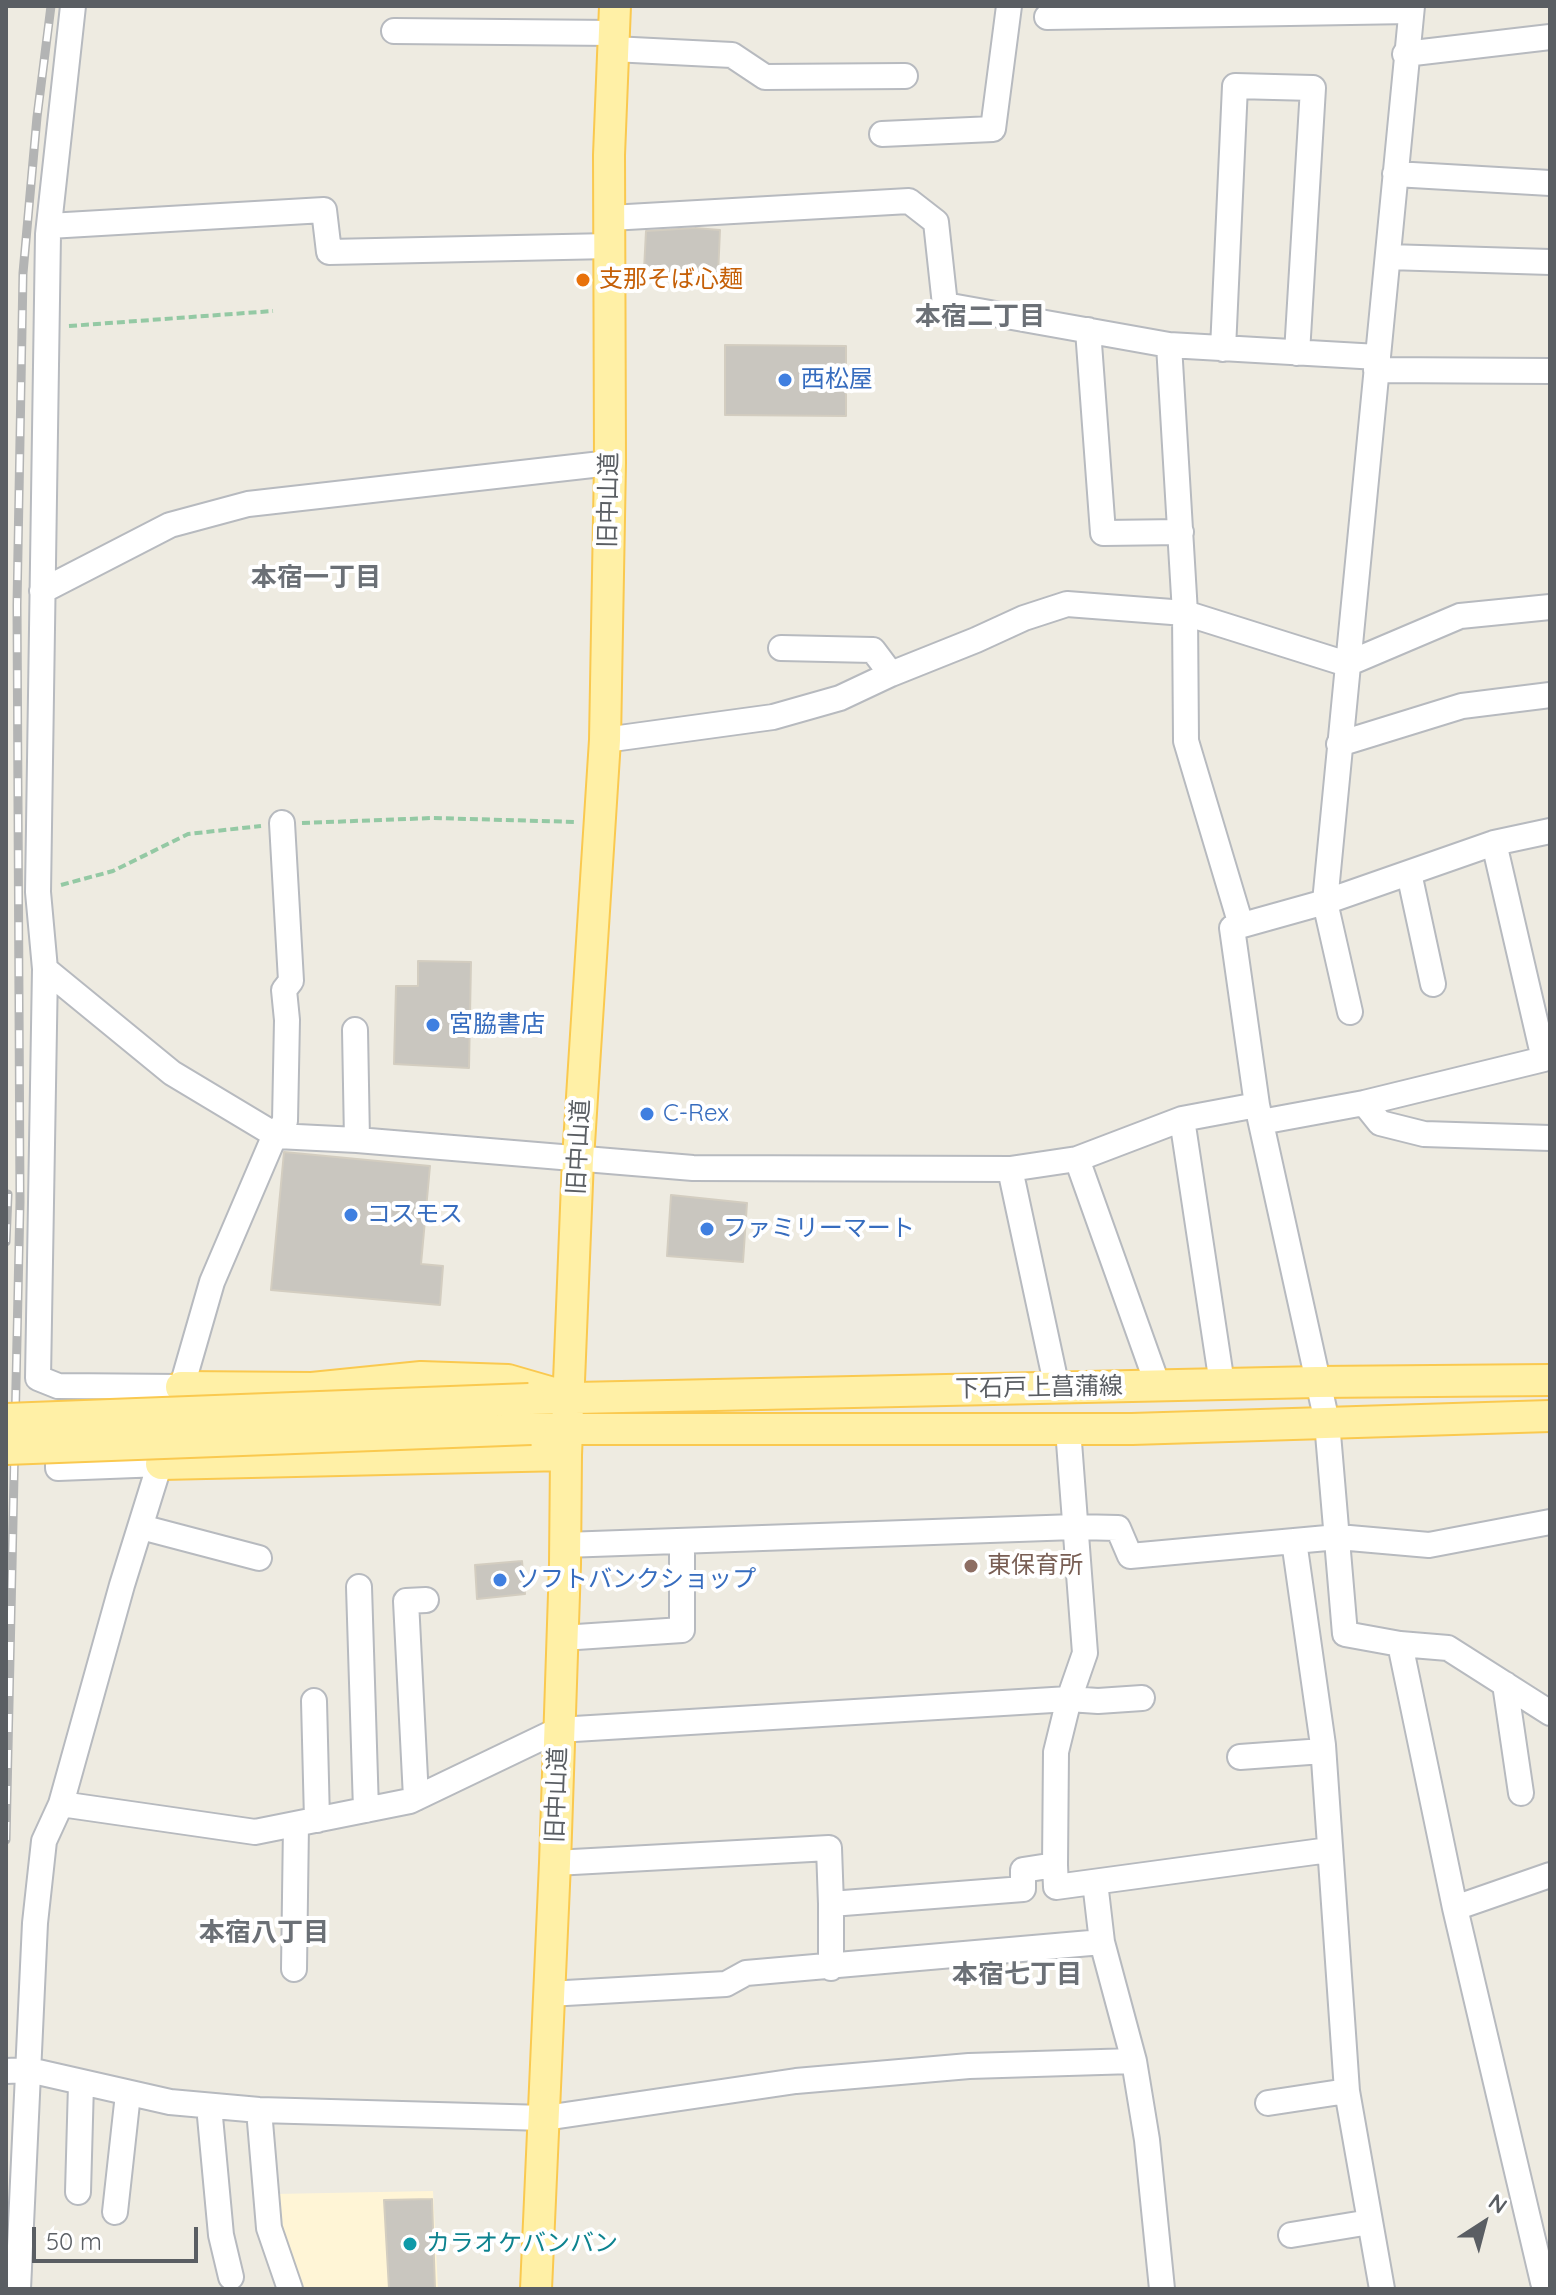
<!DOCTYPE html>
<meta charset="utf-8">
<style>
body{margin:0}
#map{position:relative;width:1556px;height:2295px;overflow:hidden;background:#eeebe1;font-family:Quicksand,sans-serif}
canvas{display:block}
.frame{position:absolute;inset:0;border:8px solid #5a5e63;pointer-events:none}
.north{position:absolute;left:1444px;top:2183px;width:80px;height:80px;-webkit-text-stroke:6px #fff;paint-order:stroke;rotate:36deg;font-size:22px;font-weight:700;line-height:32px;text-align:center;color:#5a5e63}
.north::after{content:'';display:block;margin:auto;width:28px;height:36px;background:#5a5e63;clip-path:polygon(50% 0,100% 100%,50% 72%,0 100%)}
.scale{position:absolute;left:32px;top:2227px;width:166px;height:36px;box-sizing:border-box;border:4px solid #5a5e63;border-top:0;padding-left:10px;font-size:24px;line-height:28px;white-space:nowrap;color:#5a5e63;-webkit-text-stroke:6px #fff;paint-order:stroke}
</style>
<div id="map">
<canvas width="1556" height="2295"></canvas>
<div class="frame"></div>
<div class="north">N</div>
<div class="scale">50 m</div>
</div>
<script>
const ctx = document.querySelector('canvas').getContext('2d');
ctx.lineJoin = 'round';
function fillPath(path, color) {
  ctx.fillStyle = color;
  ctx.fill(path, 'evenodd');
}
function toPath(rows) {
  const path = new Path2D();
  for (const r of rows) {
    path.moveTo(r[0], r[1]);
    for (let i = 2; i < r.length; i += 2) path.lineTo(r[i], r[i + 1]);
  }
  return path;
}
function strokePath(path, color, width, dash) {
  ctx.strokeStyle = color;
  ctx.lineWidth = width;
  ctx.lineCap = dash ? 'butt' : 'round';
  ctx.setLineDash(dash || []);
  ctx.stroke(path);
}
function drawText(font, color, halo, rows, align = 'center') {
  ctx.font = font + ' Quicksand,"Noto Sans JP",sans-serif';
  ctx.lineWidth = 8;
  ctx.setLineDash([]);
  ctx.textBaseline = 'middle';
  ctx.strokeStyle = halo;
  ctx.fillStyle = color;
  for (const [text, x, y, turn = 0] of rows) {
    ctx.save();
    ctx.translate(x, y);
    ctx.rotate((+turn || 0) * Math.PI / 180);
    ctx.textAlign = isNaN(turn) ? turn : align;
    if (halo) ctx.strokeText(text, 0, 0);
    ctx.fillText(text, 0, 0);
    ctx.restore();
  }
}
const commercial = toPath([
 [433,2191,438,2289,301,2289,296,2266,281,2230,274,2194]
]);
const building = toPath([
 [695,228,720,230,718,275,644,270,646,231,695,228],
 [725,345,846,346,846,416,725,415,725,345],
 [418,961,471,962,469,1068,394,1064,396,986,418,986,418,961],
 [284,1152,430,1166,421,1264,443,1266,440,1305,271,1290,284,1152],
 [671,1195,747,1203,743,1262,667,1256,671,1195],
 [522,1561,525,1594,477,1599,475,1565,522,1561],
 [432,2199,435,2289,389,2289,384,2200,432,2199]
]);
const path = toPath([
 [69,326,273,311],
 [302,823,433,818,577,822],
 [61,885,113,871,188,834,261,826]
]);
const minor = toPath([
 [73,6,48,234,38,892,45,969,38,1378,58,1386,181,1387],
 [1047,17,1411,11],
 [394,31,614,33],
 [613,49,732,55,765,77,905,76],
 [1405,54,1550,37],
 [882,134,993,129,1009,6],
 [1395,174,1550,183],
 [610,218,909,201,936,222,945,305,1169,345,1378,357],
 [49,226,324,210,329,252,610,246],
 [1388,257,1550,262],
 [1088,330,1103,533,1181,532],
 [1169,345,1185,613,1186,741,1241,925],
 [1223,349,1235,86,1313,88,1297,353],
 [1376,370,1550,371],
 [42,591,170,525,248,504,610,463],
 [781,648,873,650,891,674],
 [605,740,773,717,840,698,891,674,976,640,1024,618,1067,604,1185,613,1347,664,1460,616,1550,607],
 [1339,744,1462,706,1550,695],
 [1550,831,1494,843,1325,902,1232,928,1257,1105,1327,1422,1345,1634,1400,1644,1448,1648,1550,1713],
 [1409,873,1433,984],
 [45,969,172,1073,277,1136,357,1140,693,1168,1010,1169,1077,1159,1182,1119,1257,1105],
 [1350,1012,1325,902,1412,6],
 [355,1030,357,1140],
 [1364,1103,1380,1123,1424,1134,1550,1138],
 [1182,1119,1222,1384],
 [1261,1122,1364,1103,1544,1059,1494,843],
 [1077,1159,1158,1386],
 [1010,1169,1057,1388],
 [178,1400,212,1282,271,1144,285,1121,287,1020,284,990,291,981,282,823],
 [58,1432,58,1468,161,1464],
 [141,1527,259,1558],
 [1294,1541,1323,1745,1347,2091,1382,2289],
 [564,1545,1075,1527,1118,1528,1130,1556,1338,1537,1429,1545,1550,1522],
 [359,1587,366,1810],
 [562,1638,682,1630,682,1541],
 [1400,1644,1455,1908,1543,2282],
 [1505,1684,1521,1793],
 [314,1701,317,1820],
 [1240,1757,1323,1751],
 [416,1798,406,1601,426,1600],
 [61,1804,255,1832,410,1801,558,1730,1069,1699,1085,1653,1068,1429],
 [555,1863,829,1848,831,1904,1023,1889,1023,1870,1055,1865,1056,1887,1329,1850],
 [1055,1865,1056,1752,1069,1699,1098,1701,1142,1698],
 [831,1904,831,1968],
 [1455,1908,1550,1875],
 [1102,1942,1134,2061],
 [294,1969,296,1824],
 [548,1994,726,1984,746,1973,1102,1942,1095,1882],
 [6,2071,29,2070,170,2102,259,2110,545,2118,796,2081,969,2066,1134,2061,1147,2140,1162,2289],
 [1268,2103,1347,2091],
 [209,2106,221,2235,231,2277],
 [259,2110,269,2228,290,2289],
 [78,2192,81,2084],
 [115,2212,128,2094],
 [1291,2235,1370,2222],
 [18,2289,35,1923,44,1841,61,1804,122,1585,165,1447]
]);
const major = toPath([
 [181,1387,312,1388,421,1377,508,1380,553,1393],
 [529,1399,1317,1382,1550,1380],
 [531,1429,1132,1429,1550,1416],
 [161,1464,566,1455],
 [536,2289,555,1863,565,1564,566,1455,578,1159,605,740,610,463,609,155,615,6]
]);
const rail = toPath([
 [6,1242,8,1194],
 [6,1840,20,1202,17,605,23,273,37,117,51,6]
]);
const majorBridge = toPath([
 [6,1419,529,1399],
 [6,1449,531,1429]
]);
const markers = [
 [583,280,8,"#e8710a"],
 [785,380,8,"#3f7fe0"],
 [433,1025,8,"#3f7fe0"],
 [647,1114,8,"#3f7fe0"],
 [351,1215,8,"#3f7fe0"],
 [707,1229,8,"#3f7fe0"],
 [971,1566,8,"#8d6e63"],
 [500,1580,8,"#3f7fe0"],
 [410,2244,8,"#0f9aa8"]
];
const foodNames = [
 ["支那そば心麺",599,280]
];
const shopNames = [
 ["西松屋",801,380],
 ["宮脇書店",449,1025],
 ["C-Rex",663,1114],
 ["コスモス",367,1215],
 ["ファミリーマート",723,1229],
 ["ソフトバンクショップ",516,1580]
];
const streetNames = [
 ["旧中山道",609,500,-89],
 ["旧中山道",579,1147,-87],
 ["下石戸上菖蒲線",1039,1388,-1],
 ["旧中山道",557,1795,-88]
];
const educationNames = [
 ["東保育所",987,1566]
];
const cultureNames = [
 ["カラオケバンバン",426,2244]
];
const neighbourhoodNames = [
 ["本宿二丁目",980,317],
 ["本宿一丁目",316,578],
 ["本宿八丁目",264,1933],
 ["本宿七丁目",1017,1975]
];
fillPath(commercial, '#fff5d6');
fillPath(building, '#c9c6bf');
strokePath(building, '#d3cdc0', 2);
strokePath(minor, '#b7babf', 28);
strokePath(major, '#fac94f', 34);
strokePath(path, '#94c9a4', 4, [8, 4]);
strokePath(minor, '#fff', 24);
strokePath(major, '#fff0a6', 30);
strokePath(rail, '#b3b4b4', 9);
strokePath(rail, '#fff', 6, [18]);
strokePath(majorBridge, '#fac94f', 34, []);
strokePath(majorBridge, '#fff0a6', 30);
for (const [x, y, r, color] of markers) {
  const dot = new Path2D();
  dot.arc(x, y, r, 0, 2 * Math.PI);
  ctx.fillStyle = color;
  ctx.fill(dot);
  strokePath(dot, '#fff', 3);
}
drawText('24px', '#c56008', '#fff', foodNames, 'left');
drawText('24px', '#366cbe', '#fff', shopNames, 'left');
drawText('24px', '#5a5e63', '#fff', streetNames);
drawText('24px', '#785e54', '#fff', educationNames, 'left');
drawText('24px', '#0d838f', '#fff', cultureNames, 'left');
drawText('bold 26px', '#6b7076', '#fff', neighbourhoodNames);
</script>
